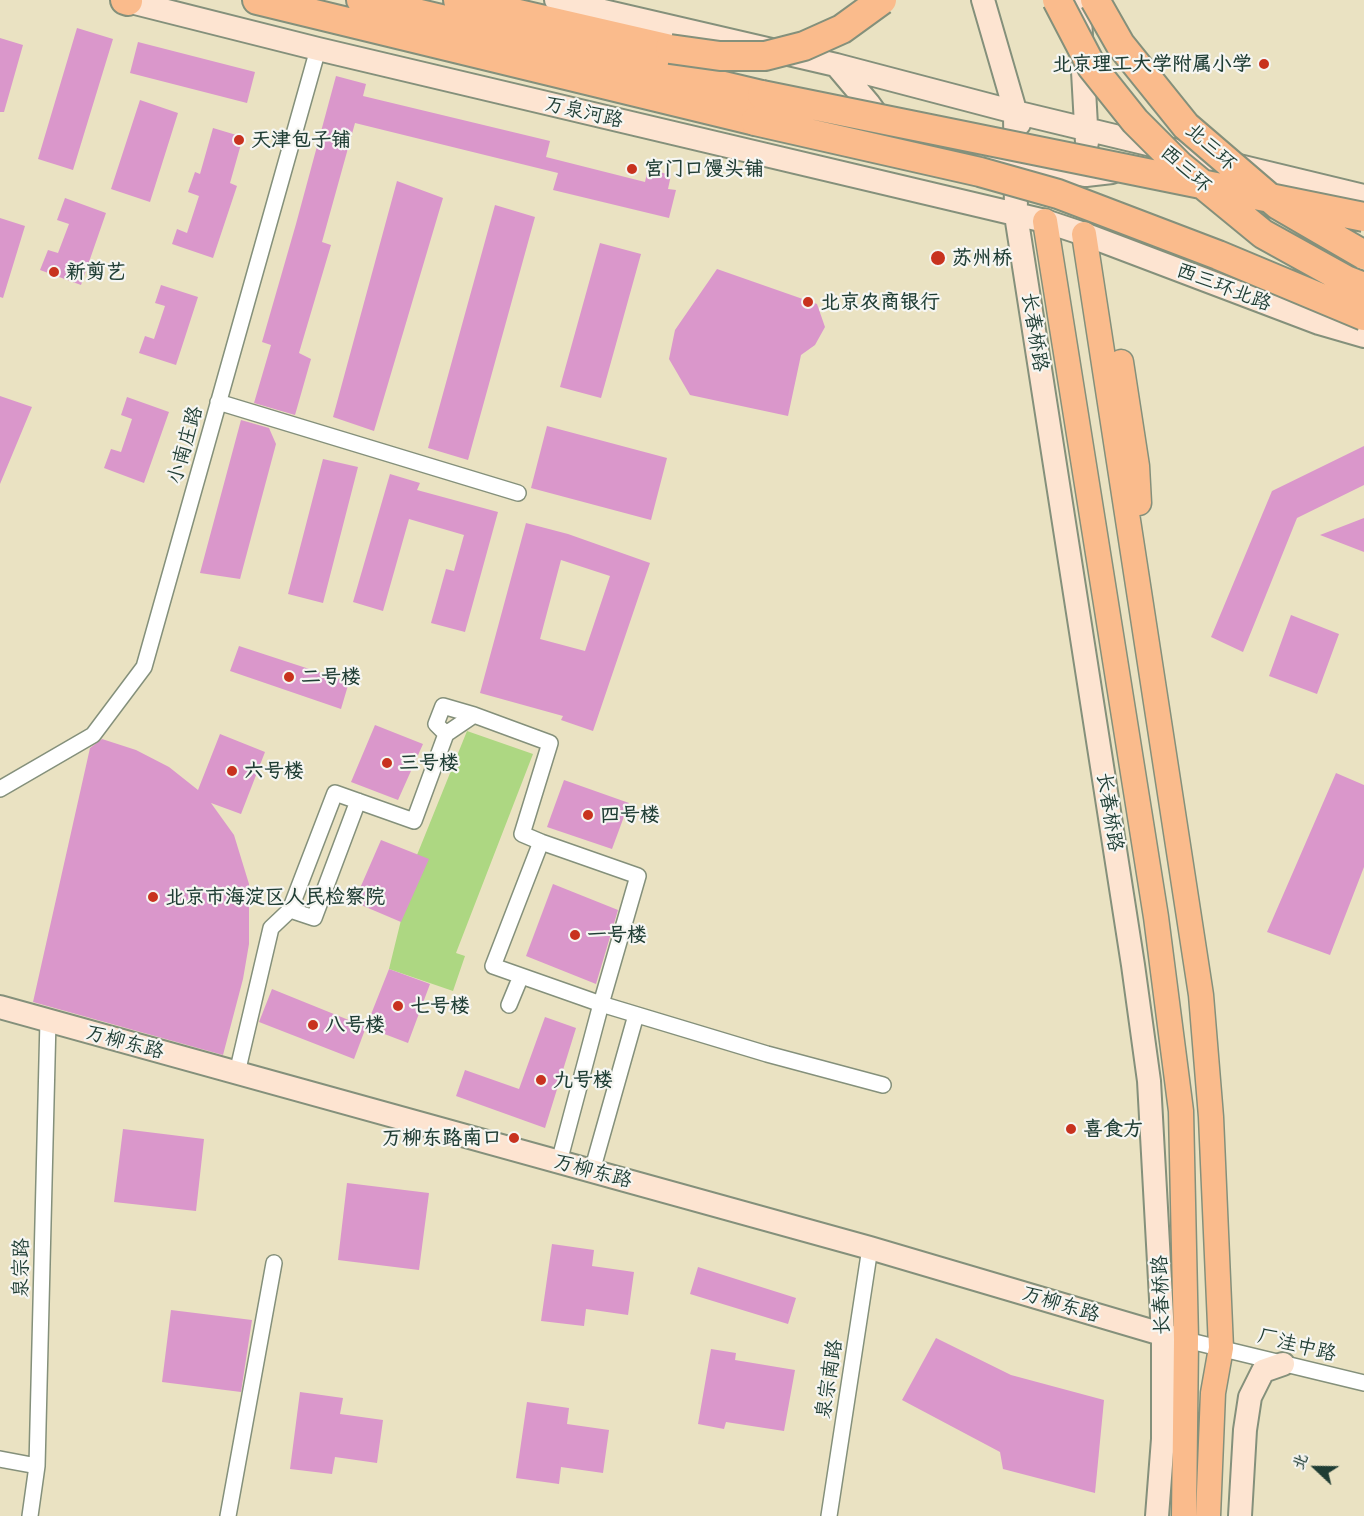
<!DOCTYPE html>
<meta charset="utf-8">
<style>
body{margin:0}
#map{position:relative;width:1364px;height:1516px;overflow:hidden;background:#eae2c2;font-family:Mali,"LXGW WenKai TC",sans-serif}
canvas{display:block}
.north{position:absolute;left:1286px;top:1438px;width:60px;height:60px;-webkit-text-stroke:4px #f6f6f2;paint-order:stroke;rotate:292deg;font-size:16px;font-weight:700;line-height:24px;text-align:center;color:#1f3d34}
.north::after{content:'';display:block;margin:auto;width:21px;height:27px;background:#1f3d34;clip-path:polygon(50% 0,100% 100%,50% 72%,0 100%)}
</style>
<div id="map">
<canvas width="1364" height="1516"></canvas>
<div class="north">北</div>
</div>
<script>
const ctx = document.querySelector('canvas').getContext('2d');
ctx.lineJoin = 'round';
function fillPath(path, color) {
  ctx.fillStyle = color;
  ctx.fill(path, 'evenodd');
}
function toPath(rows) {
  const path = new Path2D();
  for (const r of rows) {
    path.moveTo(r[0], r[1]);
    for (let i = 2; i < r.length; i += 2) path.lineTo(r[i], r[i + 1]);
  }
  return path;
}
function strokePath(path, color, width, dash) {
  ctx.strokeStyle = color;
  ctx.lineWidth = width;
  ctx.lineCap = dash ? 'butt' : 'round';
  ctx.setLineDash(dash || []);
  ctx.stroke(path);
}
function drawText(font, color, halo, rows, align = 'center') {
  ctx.font = font + ' Mali,"LXGW WenKai TC",sans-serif';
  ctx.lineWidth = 4.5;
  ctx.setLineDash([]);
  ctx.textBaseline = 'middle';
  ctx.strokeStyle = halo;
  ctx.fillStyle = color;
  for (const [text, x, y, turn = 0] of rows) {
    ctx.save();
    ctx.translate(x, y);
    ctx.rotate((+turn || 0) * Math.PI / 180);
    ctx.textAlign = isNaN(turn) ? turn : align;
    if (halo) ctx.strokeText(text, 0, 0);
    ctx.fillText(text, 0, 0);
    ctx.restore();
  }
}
const green = toPath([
 [467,731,533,754,456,953,465,956,453,991,389,969,417,855]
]);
const building = toPath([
 [77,28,113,39,73,170,38,159],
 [0,38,23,45,4,112,0,112],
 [138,42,255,72,247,103,130,73],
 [336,76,366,84,363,96,550,141,546,157,645,182,648,169,671,175,668,189,676,190,669,218,553,190,558,173,355,123,322,242,331,245,299,353,311,359,295,415,254,403,271,345,262,342,296,224],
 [140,100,178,113,150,202,111,189],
 [213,128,243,137,230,183,237,186,213,258,172,244,177,229,187,233,199,196,188,192,195,172,200,174],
 [397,181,443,198,374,431,333,417],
 [65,198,106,213,81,285,40,270,48,250,58,253,69,224,57,220],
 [495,205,535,217,468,460,428,448],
 [0,218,25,226,3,298,0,297],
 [600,243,641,254,601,398,560,387],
 [717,269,817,304,825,327,815,345,801,355,788,416,690,395,669,359,675,330],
 [161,285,198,297,176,365,139,353,145,336,154,339,165,306,155,303],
 [0,396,32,407,0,484],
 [127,397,169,412,144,483,104,468,111,449,121,452,132,419,121,415],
 [241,420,269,428,276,444,240,579,200,573],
 [547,426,667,458,651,520,531,488],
 [1364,446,1364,485,1297,518,1243,652,1211,637,1272,491],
 [323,459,358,467,323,603,288,594],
 [390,474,420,483,417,490,498,512,465,632,431,623,446,569,454,571,464,535,409,519,383,611,353,602],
 [1364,518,1364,552,1320,535],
 [526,523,568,534,650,563,593,731,561,720,563,716,480,693],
 [561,560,610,576,585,651,540,639],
 [1291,615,1339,634,1317,694,1269,676],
 [239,646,349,682,341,709,230,671],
 [375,725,423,744,398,800,351,782],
 [220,734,265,752,241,814,211,803,234,835,249,884,249,944,243,979,223,1055,33,1002,90,748,102,739,136,750,169,767,198,790],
 [1336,773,1364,785,1364,867,1330,955,1267,932],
 [564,780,629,803,612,849,547,827],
 [381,840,429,859,401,922,354,902],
 [553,884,618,910,596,984,526,956],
 [389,969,430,984,408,1043,366,1027],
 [272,989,366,1027,354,1059,259,1022],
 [545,1017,576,1028,545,1128,456,1096,465,1070,519,1089],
 [123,1129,204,1139,196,1211,114,1202],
 [347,1183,429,1193,419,1270,338,1260],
 [552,1244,594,1250,592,1266,634,1272,628,1315,586,1309,584,1326,541,1321],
 [698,1267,796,1298,788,1324,690,1294],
 [171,1310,252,1320,241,1392,162,1382],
 [936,1338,1011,1375,1104,1400,1095,1493,1003,1469,1000,1452,902,1400],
 [711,1349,736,1353,735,1360,795,1370,784,1431,726,1422,724,1429,698,1424],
 [300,1392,343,1398,340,1414,383,1420,377,1463,335,1457,332,1474,290,1469],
 [527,1402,569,1408,567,1424,609,1430,603,1473,561,1467,559,1484,516,1478]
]);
const street = toPath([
 [218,402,518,493],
 [446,734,436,724,443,706,474,715],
 [0,789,93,735,144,667,318,49],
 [541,842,638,876,601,1004,767,1054,883,1085],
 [290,910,314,918,358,801],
 [509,1005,521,976],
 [237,1073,271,928,290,910,335,793,414,821,446,734,474,715,550,743,522,834,541,842,493,966,601,1004,559,1162],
 [592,1171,636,1015],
 [1186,1340,1364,1383],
 [0,1459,37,1466],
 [30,1516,37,1466,48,1020],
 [228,1516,274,1263],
 [829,1516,870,1248]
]);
const secondary = toPath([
 [123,0,318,49,1045,221,1084,234,1319,323,1364,336],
 [556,0,836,65,1015,112,1364,196],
 [983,0,1019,124],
 [1079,0,1087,143],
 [836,65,869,104,891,135,1030,167,1086,175,1112,172],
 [1015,112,1016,215,1133,965,1149,1081,1163,1335,1163,1439,1157,1516],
 [0,1007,870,1248,1175,1338],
 [1240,1516,1245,1430,1250,1397,1263,1371,1283,1364]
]);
const primary = toPath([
 [1045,221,1156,917,1181,1111,1186,1340,1184,1516],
 [1084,234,1201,995,1211,1117,1221,1348,1213,1393,1208,1516],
 [1121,362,1137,466,1139,503]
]);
const highway = toPath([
 [125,0,128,1],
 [257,0,755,121],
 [361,0,762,95],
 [458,0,670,49]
]);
const highwayBridge = toPath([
 [1057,0,1092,67,1135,121,1179,165,1263,234,1346,280,1364,287],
 [1095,0,1120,44,1186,126,1278,205,1364,255],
 [670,49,720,56,765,56,804,46,842,29,882,0],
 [762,95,1364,217],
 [755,121,980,172,1058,194,1218,255,1364,316]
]);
const markers = [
 [1264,64,6,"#c8321e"],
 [239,140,6,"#c8321e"],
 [632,169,6,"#c8321e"],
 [938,258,8,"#c8321e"],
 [54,272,6,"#c8321e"],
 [808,302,6,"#c8321e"],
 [289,677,6,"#c8321e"],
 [387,763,6,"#c8321e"],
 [232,771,6,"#c8321e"],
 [588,815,6,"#c8321e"],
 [153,897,6,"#c8321e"],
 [575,935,6,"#c8321e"],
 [398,1006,6,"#c8321e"],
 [313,1025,6,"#c8321e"],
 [541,1080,6,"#c8321e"],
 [1071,1129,6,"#c8321e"],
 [514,1138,6,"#c8321e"]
];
const poiNames = [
 ["北京理工大学附属小学",1252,64,"right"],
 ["天津包子铺",251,140],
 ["宫门口馒头铺",644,169],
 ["苏州桥",952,258],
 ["新剪艺",66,272],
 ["北京农商银行",820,302],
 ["二号楼",301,677],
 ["三号楼",399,763],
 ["六号楼",244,771],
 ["四号楼",600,815],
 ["北京市海淀区人民检察院",165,897],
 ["一号楼",587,935],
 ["七号楼",410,1006],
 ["八号楼",325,1025],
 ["九号楼",553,1080],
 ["喜食方",1083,1129],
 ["万柳东路南口",502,1138,"right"]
];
const streetNames = [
 ["万泉河路",584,112,13],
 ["北三环",1211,147,42],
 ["西三环",1186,169,42],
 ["西三环北路",1224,287,21],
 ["长春桥路",1035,332,81],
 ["小南庄路",185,445,-74],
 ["长春桥路",1110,812,81],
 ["万柳东路",125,1042,15],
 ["万柳东路",593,1171,15],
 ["泉宗路",21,1268,-89],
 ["长春桥路",1161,1295,-92],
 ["万柳东路",1061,1304,17],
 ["厂洼中路",1297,1345,14],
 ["泉宗南路",829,1379,-81]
];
fillPath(green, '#add782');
fillPath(building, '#da97cb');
strokePath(street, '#84907b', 18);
strokePath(secondary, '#84907b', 26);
strokePath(primary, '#84907b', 27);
strokePath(highway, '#84907b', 32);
strokePath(street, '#fff', 15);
strokePath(secondary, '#fde4d1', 22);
strokePath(primary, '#fabb8c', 24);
strokePath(highway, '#fabb8c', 28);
strokePath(highwayBridge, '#84907b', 32, []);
strokePath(highwayBridge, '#fabb8c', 28);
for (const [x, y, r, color] of markers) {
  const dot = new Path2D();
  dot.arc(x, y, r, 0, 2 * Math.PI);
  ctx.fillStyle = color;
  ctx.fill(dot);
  strokePath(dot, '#f6f6f2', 2);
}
drawText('bold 20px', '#1f3d34', '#f6f6f2', poiNames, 'left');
drawText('20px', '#1f3d34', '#f6f6f2', streetNames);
</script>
